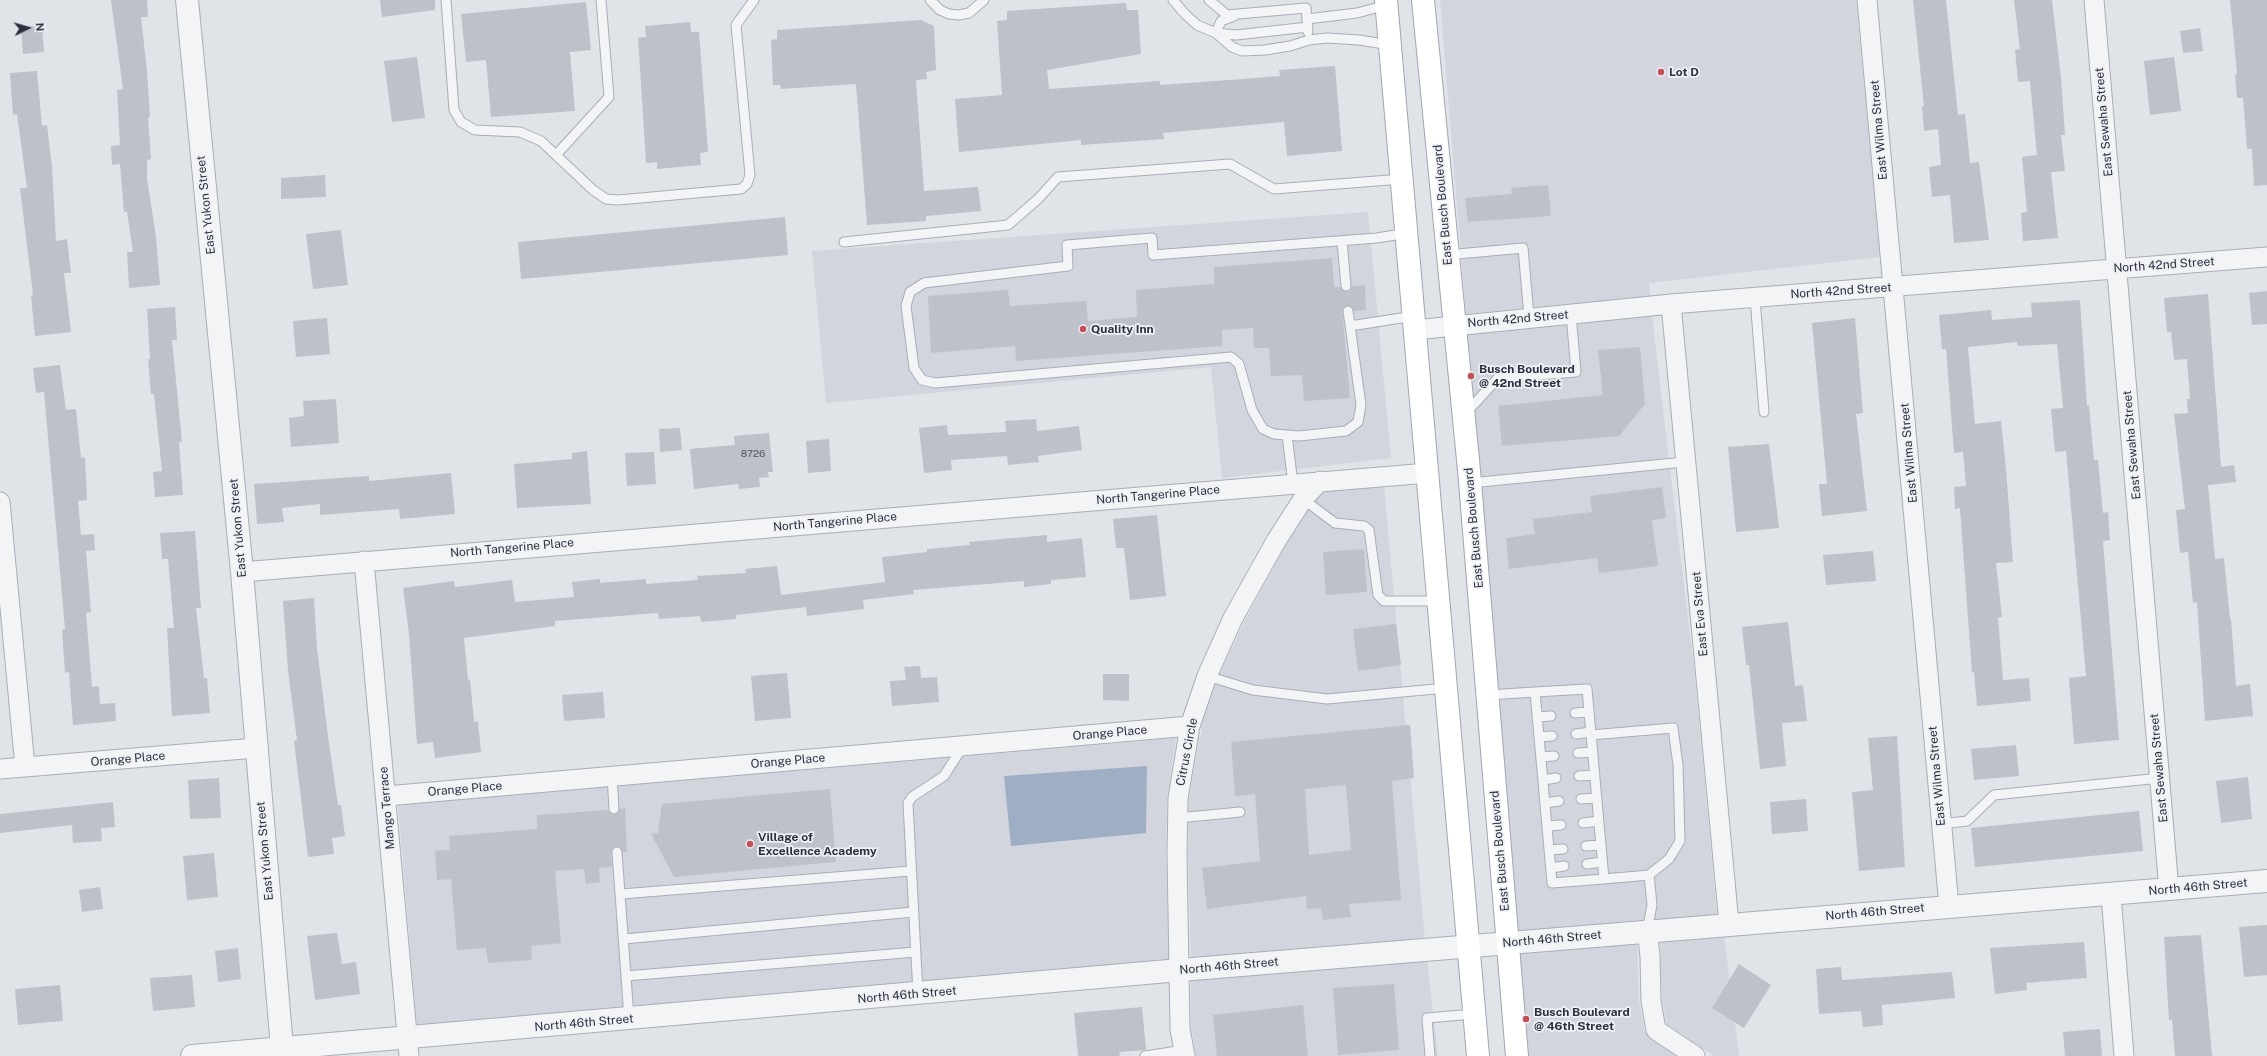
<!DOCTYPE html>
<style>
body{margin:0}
#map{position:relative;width:2267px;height:1056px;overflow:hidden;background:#e0e3e8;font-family:"Public Sans",sans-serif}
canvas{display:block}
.north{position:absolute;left:8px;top:8px;width:40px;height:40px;-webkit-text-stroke:3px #eff1f5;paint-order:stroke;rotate:85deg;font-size:11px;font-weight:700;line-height:16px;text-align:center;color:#2a303e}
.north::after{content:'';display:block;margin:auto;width:14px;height:18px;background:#2a303e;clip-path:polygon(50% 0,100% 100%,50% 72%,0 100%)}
</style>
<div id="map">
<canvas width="2267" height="1056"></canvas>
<div class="north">N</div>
</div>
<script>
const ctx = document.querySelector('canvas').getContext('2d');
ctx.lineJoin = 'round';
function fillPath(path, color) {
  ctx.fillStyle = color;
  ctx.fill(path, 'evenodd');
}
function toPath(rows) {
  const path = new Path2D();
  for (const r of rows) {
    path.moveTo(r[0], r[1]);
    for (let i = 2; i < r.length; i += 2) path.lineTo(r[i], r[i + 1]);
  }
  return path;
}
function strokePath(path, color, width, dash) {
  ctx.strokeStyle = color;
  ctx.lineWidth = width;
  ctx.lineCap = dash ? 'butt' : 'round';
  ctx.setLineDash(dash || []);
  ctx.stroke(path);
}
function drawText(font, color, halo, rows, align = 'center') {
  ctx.font = font + ' "Public Sans",sans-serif';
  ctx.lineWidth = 3.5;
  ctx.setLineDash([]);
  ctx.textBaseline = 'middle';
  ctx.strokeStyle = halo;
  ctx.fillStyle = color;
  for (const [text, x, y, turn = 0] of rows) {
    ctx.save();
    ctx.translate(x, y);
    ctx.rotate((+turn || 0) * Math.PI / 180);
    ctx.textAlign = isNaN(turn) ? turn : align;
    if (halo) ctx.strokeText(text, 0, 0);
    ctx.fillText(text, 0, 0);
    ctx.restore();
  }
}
const built = toPath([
 [1440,0,1856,0,1880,257,1649,283,1650,296,1466,314],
 [1368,212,1391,458,1222,478,1211,367,826,403,812,251],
 [1652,316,1695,678,1717,915,1518,932,1468,334],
 [1384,486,1425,940,1191,959,1188,854,1189,799,1200,735,1202,735,1201,727,1217,679,1244,622,1285,546,1312,504,1325,491],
 [1176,738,1167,798,1166,855,1169,961,417,1028,398,805],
 [1724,935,1739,1056,1714,1056,1667,1024,1662,1000,1660,940],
 [1637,942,1639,1001,1645,1032,1649,1038,1676,1056,1529,1056,1520,952],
 [1427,960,1438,1056,1196,1056,1191,1028,1191,979]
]);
const water = toPath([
 [1147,766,1146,833,1011,846,1004,776]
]);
const building = toPath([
 [111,0,147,0,148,17,141,17,147,71,150,117,148,117,151,159,147,160,147,178,156,237,160,285,129,288,127,252,133,252,127,212,124,212,120,164,112,165,111,146,120,145,117,90,123,89],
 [380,0,435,0,435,10,382,17],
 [1913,0,1946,0,1958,115,1965,114,1970,163,1979,162,1989,240,1954,243,1950,195,1932,197,1929,167,1941,165,1938,129,1924,131,1922,106,1924,106],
 [2014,0,2052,0,2061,78,2065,135,2061,135,2065,171,2051,172,2058,238,2023,241,2021,213,2027,212,2022,157,2037,155,2030,81,2018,82,2015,50,2020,49],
 [2230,0,2267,0,2267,185,2254,186,2252,149,2247,149,2243,98,2237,98,2235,74,2237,74],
 [586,2,591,50,570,52,575,111,491,117,486,60,466,62,461,14],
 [1126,3,1127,10,1138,10,1141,54,1047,70,1049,89,1160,81,1160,85,1243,79,1280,76,1279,70,1335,66,1342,151,1287,156,1284,122,1163,133,1164,139,1081,145,1081,140,959,152,955,99,1002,95,997,21,1007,20,1007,11],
 [921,20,934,26,936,70,926,72,927,79,916,80,924,191,978,187,981,211,926,216,926,221,867,225,856,84,781,89,780,85,773,85,771,40,777,39,777,30],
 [690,22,691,32,699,32,708,152,700,153,701,165,657,169,657,162,646,163,638,38,646,37,645,26],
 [42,26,44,52,23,54,21,27],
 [2200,28,2203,51,2183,53,2180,31],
 [417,57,425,118,392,122,384,61],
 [2174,57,2181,111,2150,115,2144,61],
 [37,71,42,126,47,125,52,167,56,241,67,239,71,273,64,273,71,332,35,336,31,296,33,295,20,188,27,188,17,114,13,115,10,73],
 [325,175,326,197,281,199,281,178],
 [1548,185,1551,216,1468,222,1465,198,1512,194,1511,188],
 [785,217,788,255,521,279,518,242],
 [341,230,348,285,313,289,306,234],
 [1332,258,1334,287,1340,287,1346,292,1350,291,1352,286,1365,285,1366,310,1354,311,1352,307,1348,305,1342,309,1350,398,1304,401,1302,375,1271,376,1269,348,1254,348,1253,328,1222,330,1222,346,1016,361,1015,346,931,353,928,296,1008,290,1010,306,1086,301,1088,321,1137,317,1136,290,1214,284,1214,267],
 [2267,291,2267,324,2252,325,2249,293],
 [2208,294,2221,467,2234,465,2236,482,2208,485,2215,559,2224,558,2230,619,2231,619,2236,686,2250,684,2253,716,2205,721,2197,602,2193,603,2188,552,2180,553,2176,510,2185,509,2174,414,2188,413,2187,399,2190,399,2187,359,2174,360,2171,332,2167,332,2164,298],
 [2080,300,2087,406,2089,405,2094,460,2098,460,2103,513,2108,512,2110,540,2103,541,2119,740,2074,744,2069,678,2086,676,2066,451,2055,452,2051,409,2063,408,2057,344,2018,346,2017,342,1968,347,1975,424,2001,421,2006,469,2013,562,1996,563,2002,617,1998,618,2003,680,2029,678,2031,701,1977,706,1974,672,1972,673,1960,508,1955,509,1954,487,1966,486,1963,452,1954,453,1946,349,1942,349,1939,315,1991,310,1992,320,2032,317,2031,303],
 [175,307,177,340,172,340,182,442,179,442,183,495,155,497,153,472,162,471,154,394,151,394,148,359,150,359,147,309],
 [327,318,330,354,296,357,293,321],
 [1855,318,1863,413,1856,414,1867,511,1822,516,1819,484,1827,484,1812,323],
 [1640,347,1645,404,1619,436,1502,446,1498,406,1603,395,1598,350],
 [60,365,66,410,76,409,81,458,85,457,87,500,78,501,81,535,94,534,95,550,86,551,91,612,86,613,92,687,99,686,100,704,115,703,116,721,73,725,69,672,65,673,62,630,65,629,44,392,36,393,33,368],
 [336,399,339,443,291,447,289,418,304,416,303,401],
 [1036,419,1037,431,1079,426,1082,450,1038,456,1039,462,1008,465,1007,456,951,460,952,470,924,473,919,428,947,425,948,435,1006,432,1005,421],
 [680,428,682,450,660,452,659,429],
 [769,433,773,472,768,472,769,477,759,478,760,487,739,489,738,484,694,489,690,449,735,445,734,436],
 [829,439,831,471,808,473,806,441],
 [1769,444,1779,528,1736,532,1728,447],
 [587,451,591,504,517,508,514,464,572,459,572,453],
 [654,452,656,484,627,486,625,453],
 [451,473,455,514,400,519,399,509,320,515,320,504,282,508,284,522,257,524,254,484,369,476,369,481],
 [1662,487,1666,518,1652,520,1658,566,1599,573,1597,558,1509,569,1506,538,1535,534,1533,519,1592,512,1590,496],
 [1157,515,1166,596,1130,600,1124,548,1116,548,1113,519],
 [195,531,201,608,196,608,204,678,207,678,210,713,172,716,167,628,174,628,168,559,162,559,160,533],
 [1047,535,1047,542,1082,538,1086,577,1051,580,1051,584,1024,587,1024,581,913,590,914,594,863,600,864,609,807,616,806,607,736,615,736,619,701,622,700,616,659,619,658,613,555,621,555,626,464,638,468,680,470,679,474,722,478,721,481,752,435,758,433,742,417,744,409,634,403,588,454,581,455,587,512,580,515,602,574,597,572,582,600,579,600,583,646,579,646,584,698,580,697,576,746,573,745,569,777,566,781,595,885,582,882,557,927,552,927,549,970,545,969,542],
 [1364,549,1367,592,1326,595,1323,552],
 [1873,551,1876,581,1826,585,1823,555],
 [314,598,317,648,328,736,338,805,341,805,345,836,332,838,334,854,308,857,294,741,297,740,288,670,283,601],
 [1788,622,1795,686,1803,685,1807,721,1782,723,1786,766,1760,769,1749,665,1746,665,1742,627],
 [1396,624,1401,665,1358,671,1353,629],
 [920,666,921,678,937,677,939,702,892,706,890,681,906,680,904,667],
 [787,673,791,718,755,721,751,676],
 [1103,674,1129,674,1129,701,1103,700],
 [603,692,605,718,564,721,562,695],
 [1410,725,1414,778,1392,781,1401,900,1349,904,1351,917,1323,920,1321,908,1307,909,1306,896,1207,909,1202,868,1260,861,1255,794,1235,796,1231,742],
 [1346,785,1351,850,1309,855,1305,789],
 [1897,736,1905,867,1859,871,1852,792,1873,790,1868,738],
 [2016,745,2019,776,1974,780,1971,749],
 [2248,777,2252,819,2221,823,2216,781],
 [219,778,221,818,190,819,188,780],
 [830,789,836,862,674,877,651,834,658,833,662,804],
 [1806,799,1808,831,1772,834,1770,802],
 [113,802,115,827,101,828,102,841,73,843,72,825,0,833,0,814],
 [625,808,627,852,623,852,619,846,613,847,611,852,612,867,599,868,600,882,586,884,584,869,555,871,561,943,531,946,532,960,488,963,486,948,457,950,451,879,437,880,435,851,450,850,449,836,537,829,537,815,608,810,611,814,615,815,620,809],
 [2139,811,2143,851,1975,867,1971,828],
 [214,853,218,897,187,900,183,856],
 [100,887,103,909,82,912,79,890],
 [2267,925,2267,975,2244,977,2239,927],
 [337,933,342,964,356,962,360,994,315,1000,307,936],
 [2201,935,2212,1056,2175,1056,2172,1020,2169,1020,2164,937],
 [2084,942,2087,978,2026,983,2027,990,1995,994,1990,948],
 [238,948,241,979,218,982,215,951],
 [1739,964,1771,985,1744,1028,1712,1008],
 [1841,967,1842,980,1952,972,1955,998,1882,1005,1883,1025,1863,1027,1861,1011,1819,1014,1816,969],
 [192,975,195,1007,153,1011,150,978],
 [1394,984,1399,1050,1338,1055,1333,988],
 [60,985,63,1021,18,1025,15,989],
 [1303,1005,1308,1056,1217,1056,1213,1015],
 [1142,1007,1146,1050,1119,1052,1120,1056,1078,1056,1074,1013],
 [2100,1029,2102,1056,2065,1056,2063,1032]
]);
const service = toPath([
 [446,0,454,110,461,122,475,130,520,132,541,141,593,190,606,199,618,200,741,189,747,184,750,175,736,25,754,0],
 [930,0,940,10,949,14,959,15,969,13,984,0],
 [1173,0,1185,14,1197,25,1216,33,1236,35,1308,27],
 [1209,0,1227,15,1306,8,1308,32],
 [1307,19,1357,13,1387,5],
 [1216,33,1232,47,1242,51,1265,50,1290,46,1309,40,1327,38,1359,40,1390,45],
 [1216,33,1221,21,1234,16],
 [556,155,609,97,601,0],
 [1342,241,1346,286],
 [844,242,1008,225,1038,199,1058,177,1230,164,1274,189,1402,179],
 [1447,255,1523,248,1529,317],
 [1755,298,1764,412],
 [1348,311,1361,405,1358,422,1346,431,1299,436,1274,434,1263,429,1252,410,1239,364,1231,357,935,383,922,380,914,368,906,306,910,292,924,283,1068,266,1067,245,1152,238,1153,255,1377,238,1407,233],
 [1350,326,1414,316],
 [1466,413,1498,378,1576,372,1571,314],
 [1287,435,1293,484],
 [1470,483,1685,462],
 [1303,499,1335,523,1364,526,1369,530,1378,595,1384,601,1438,601],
 [1207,676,1253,690,1327,699,1446,688],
 [1487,695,1535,692,1587,689,1604,879,1552,883,1535,692],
 [1575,713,1589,712],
 [1537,717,1551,716],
 [1576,734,1591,732],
 [1591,735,1673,728,1678,765,1680,841,1669,859,1649,875],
 [1539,737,1552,736],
 [1578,753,1593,752],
 [1541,757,1554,756],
 [612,776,614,809],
 [1579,776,1595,775],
 [1543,780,1556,778],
 [1581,799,1597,798],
 [1545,803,1559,801],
 [1178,818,1240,812],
 [1583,823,1599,821],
 [1941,824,1967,821,1994,795,2160,778],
 [1547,826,1561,825],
 [1586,846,1601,845],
 [1549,850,1563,849],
 [617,852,629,1018],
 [1587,864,1602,862],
 [1551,868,1564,866],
 [1604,879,1649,875,1652,905,1647,931],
 [621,894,911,871],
 [624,939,913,912],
 [626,976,916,952],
 [918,994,908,803,912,797,944,776,963,746],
 [1145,1056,1184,1050],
 [1430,1056,1427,1018,1474,1014]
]);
const minor = toPath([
 [1867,0,1949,906],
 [2094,0,2169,890],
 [1671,304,1729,924],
 [1415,330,1671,304,2267,257],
 [0,502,25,767],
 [364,561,409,1056],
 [242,572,1428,473],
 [0,769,256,748],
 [386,796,1190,726],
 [2111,895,2124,1056],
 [1647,931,1650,956,1651,1001,1656,1030,1695,1056],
 [1185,1056,1180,1029,1177,854,1178,798,1190,726,1207,676,1233,618,1276,541,1303,499,1320,481]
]);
const tertiary = toPath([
 [187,0,242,572,282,1048],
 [192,1056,1180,970,2267,881]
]);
const primary = toPath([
 [1386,0,1478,1056],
 [1423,0,1469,470,1517,1056]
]);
const markers = [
 [1661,72,4,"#c34f57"],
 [1083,329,4,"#c34f57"],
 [1471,376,4,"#c34f57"],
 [750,844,4,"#c34f57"],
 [1526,1019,4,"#c34f57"]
];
const numberNames = [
 ["8726",753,454]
];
const poiNames = [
 ["Lot D",1669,72],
 ["Quality Inn",1091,329],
 ["Busch Boulevard",1479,369],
 ["@ 42nd Street",1479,383],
 ["Village of",758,837],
 ["Excellence Academy",758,851],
 ["Busch Boulevard",1534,1012],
 ["@ 46th Street",1534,1026]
];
const streetNames = [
 ["East Sewaha Street",2104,122,-95],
 ["East Wilma Street",1879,130,-95],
 ["East Yukon Street",206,205,-96],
 ["East Busch Boulevard",1443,205,-95],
 ["North 42nd Street",2164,265,-4],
 ["North 42nd Street",1841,291,-4],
 ["North 42nd Street",1518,319,-5],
 ["East Sewaha Street",2132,445,-95],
 ["East Wilma Street",1909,453,-95],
 ["North Tangerine Place",1158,495,-5],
 ["North Tangerine Place",835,522,-5],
 ["East Yukon Street",238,528,-95],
 ["East Busch Boulevard",1474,528,-95],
 ["North Tangerine Place",512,548,-5],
 ["East Eva Street",1700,614,-95],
 ["Orange Place",1110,733,-5],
 ["Citrus Circle",1187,752,-79],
 ["Orange Place",128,759,-5],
 ["Orange Place",788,761,-5],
 ["East Sewaha Street",2159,768,-95],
 ["East Wilma Street",1937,776,-95],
 ["Orange Place",465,789,-5],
 ["Mango Terrace",387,808,-95],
 ["East Yukon Street",265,851,-95],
 ["East Busch Boulevard",1500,851,-95],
 ["North 46th Street",2198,887,-5],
 ["North 46th Street",1875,912,-5],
 ["North 46th Street",1552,939,-5],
 ["North 46th Street",1229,966,-5],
 ["North 46th Street",907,995,-5],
 ["North 46th Street",584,1023,-5]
];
fillPath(built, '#d2d5dd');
fillPath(water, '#9eaec5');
fillPath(building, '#bec1ca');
strokePath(service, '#a9adb5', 11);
strokePath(minor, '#a9adb5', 21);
strokePath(tertiary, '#a9adb5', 24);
strokePath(primary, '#a0a6b3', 24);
strokePath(service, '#f2f4f6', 9);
strokePath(minor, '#f2f4f6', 19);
strokePath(tertiary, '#f2f4f6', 22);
strokePath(primary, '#fff', 22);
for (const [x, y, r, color] of markers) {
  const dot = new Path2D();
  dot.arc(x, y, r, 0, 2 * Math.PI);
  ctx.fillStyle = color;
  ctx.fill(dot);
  strokePath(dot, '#eff1f5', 1.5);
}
drawText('10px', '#4f5461', null, numberNames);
drawText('bold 12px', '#2a303e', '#eff1f5', poiNames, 'left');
drawText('12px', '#2a303e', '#eff1f5', streetNames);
</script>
